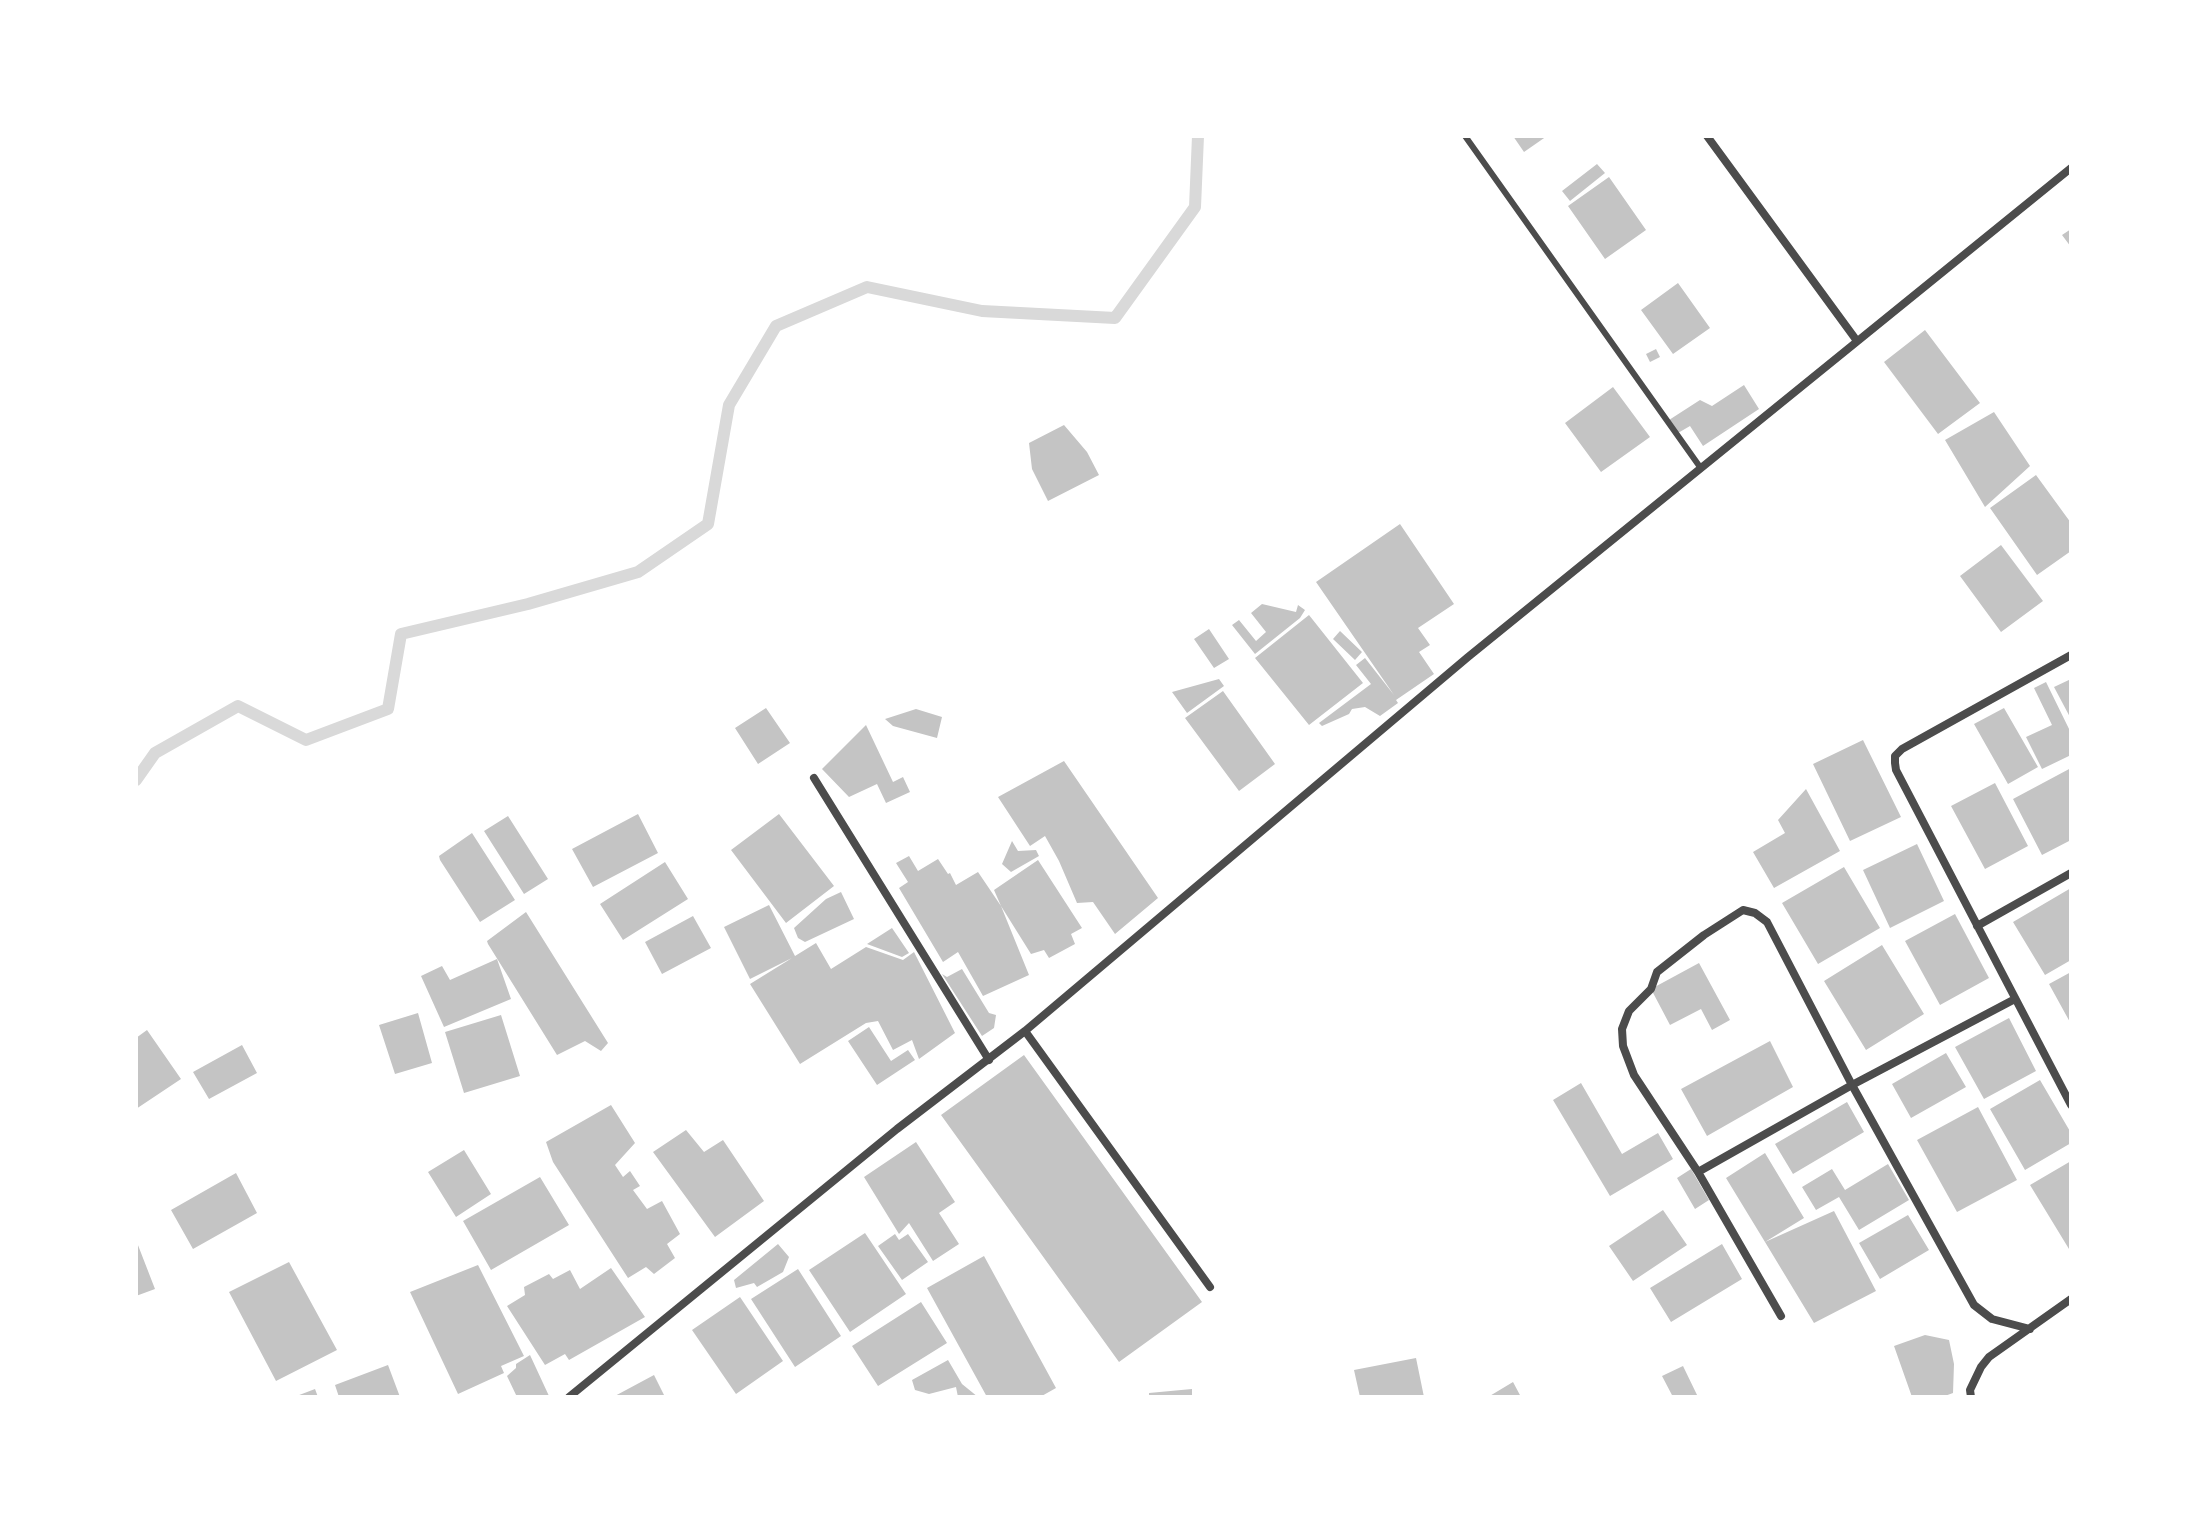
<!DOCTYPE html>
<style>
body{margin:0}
#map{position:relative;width:2207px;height:1533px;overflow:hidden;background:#fff;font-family:Raleway,sans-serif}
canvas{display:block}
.frame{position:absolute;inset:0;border:138px solid #fff;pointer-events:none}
</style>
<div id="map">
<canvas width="2207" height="1533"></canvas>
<div class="frame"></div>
</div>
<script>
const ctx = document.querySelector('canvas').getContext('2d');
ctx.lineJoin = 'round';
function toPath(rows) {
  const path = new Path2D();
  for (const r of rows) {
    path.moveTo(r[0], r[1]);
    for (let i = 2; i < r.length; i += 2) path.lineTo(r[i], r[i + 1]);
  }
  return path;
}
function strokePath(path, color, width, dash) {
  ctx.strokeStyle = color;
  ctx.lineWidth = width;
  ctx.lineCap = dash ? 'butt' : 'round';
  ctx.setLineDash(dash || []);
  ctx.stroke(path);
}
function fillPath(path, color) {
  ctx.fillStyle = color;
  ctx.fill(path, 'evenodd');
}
const stream = toPath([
 [136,780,155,753,238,706,306,740,388,709,401,634,528,604,638,572,708,524,729,405,776,326,867,287,982,311,1115,318,1195,207,1198,136]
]);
const building = toPath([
 [1513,136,1547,136,1524,152],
 [1597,164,1605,173,1570,201,1562,191],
 [1609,177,1646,230,1605,259,1568,206],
 [2071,229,2071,247,2062,235],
 [1678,283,1710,328,1673,354,1641,310],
 [1925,330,1980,403,1938,434,1884,362],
 [1656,349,1660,357,1650,362,1646,354],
 [1744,385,1759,409,1703,446,1690,426,1678,433,1669,420,1700,400,1712,406],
 [1613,387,1650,437,1601,472,1565,423],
 [1994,412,2030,466,1985,507,1945,440],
 [1064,425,1087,452,1099,475,1048,501,1032,469,1029,443],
 [2036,475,2071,523,2071,551,2037,575,1990,508],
 [1400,524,1454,604,1418,628,1430,645,1419,652,1434,674,1396,700,1398,703,1380,716,1365,707,1352,709,1349,714,1322,726,1319,723,1371,684,1356,665,1365,658,1394,695,1316,582],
 [2001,545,2043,601,2001,632,1960,576],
 [1262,604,1296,612,1298,605,1305,610,1300,618,1255,654,1232,625,1239,620,1256,641,1266,632,1251,613],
 [1309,615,1363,683,1309,725,1255,658],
 [1209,629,1229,659,1214,668,1194,639],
 [1340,631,1362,652,1355,660,1333,639],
 [1219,679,1224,686,1187,713,1172,692],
 [2071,679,2071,719,2054,687],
 [2046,682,2071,733,2071,755,2042,769,2026,737,2052,725,2034,688],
 [1223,691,1275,764,1239,791,1185,718],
 [766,708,790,743,758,764,735,728],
 [2004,708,2038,767,2008,784,1974,724],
 [916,709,942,717,937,738,893,726,885,719],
 [866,725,893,782,903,777,910,792,886,803,877,784,849,797,822,769],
 [1863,740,1901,817,1850,841,1813,764],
 [1064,761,1158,898,1115,934,1093,902,1077,903,1059,861,1045,836,1030,846,998,797],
 [2071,768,2071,840,2042,855,2013,799],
 [1995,783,2028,846,1985,869,1951,806],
 [1806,789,1840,851,1774,888,1753,852,1785,833,1778,820],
 [638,814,658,853,593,887,572,849],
 [779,814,834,886,786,923,731,850],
 [508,816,548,879,524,894,484,831],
 [472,833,515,900,480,922,440,860,439,856],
 [1012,841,1018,851,1036,850,1039,856,1011,872,1002,864],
 [1917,844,1944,901,1890,928,1863,870],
 [909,856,918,871,938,859,948,874,950,873,956,885,978,872,1001,906,994,890,1038,860,1082,928,1071,934,1075,944,1049,958,1044,950,1031,954,1001,906,1029,975,983,996,958,952,943,962,899,888,908,882,896,863],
 [665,862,688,899,623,940,600,904],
 [1844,867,1880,928,1818,964,1782,903],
 [2071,888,2071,960,2045,975,2013,922],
 [841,892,854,919,805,942,798,938,794,928,826,899],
 [769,905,795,956,816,943,831,969,866,947,903,960,914,952,955,1033,919,1059,912,1040,893,1050,878,1021,866,1023,800,1064,750,984,792,958,750,979,724,927],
 [526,912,608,1043,601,1051,585,1041,557,1055,488,944,487,941],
 [1955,914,1989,978,1940,1005,1905,941],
 [693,916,711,948,662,974,645,942],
 [892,928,909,953,902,957,867,944],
 [1882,945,1924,1014,1866,1050,1824,981],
 [497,959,511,999,444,1027,421,976,442,966,450,980],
 [1699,963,1730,1020,1712,1030,1701,1009,1670,1025,1651,989],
 [962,969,989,1013,996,1015,994,1028,982,1036,942,974,947,977],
 [2071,972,2071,1024,2049,984],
 [418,1013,432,1063,395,1074,379,1025],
 [501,1015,520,1076,464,1093,445,1032],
 [2009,1018,2036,1071,1984,1099,1955,1047],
 [869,1027,891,1061,908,1050,915,1060,877,1085,848,1041],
 [147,1030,181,1079,136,1109,136,1038],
 [1770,1041,1793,1087,1707,1136,1681,1089],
 [242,1045,257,1073,209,1099,193,1072],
 [1946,1053,1966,1087,1911,1118,1892,1084],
 [1024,1055,1202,1302,1119,1362,941,1115],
 [2040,1080,2071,1133,2071,1143,2025,1170,1990,1109],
 [1581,1083,1622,1154,1658,1133,1673,1159,1610,1196,1553,1100],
 [1847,1102,1864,1132,1793,1174,1775,1144],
 [611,1105,635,1143,615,1165,623,1177,630,1171,640,1186,633,1190,647,1209,662,1201,680,1234,667,1244,675,1258,654,1274,646,1267,628,1278,553,1162,546,1142],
 [1978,1107,2017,1180,1957,1212,1917,1140],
 [686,1130,704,1152,723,1140,764,1201,715,1237,653,1152],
 [916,1142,955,1202,939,1213,959,1244,933,1261,909,1223,899,1234,864,1177],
 [464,1150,491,1194,456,1217,428,1172],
 [1765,1153,1804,1218,1765,1242,1726,1178],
 [2071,1161,2071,1248,2069,1249,2030,1185],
 [1888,1164,1909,1200,1859,1230,1839,1197,1816,1210,1802,1187,1832,1169,1845,1190],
 [1691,1169,1709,1200,1695,1209,1677,1178],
 [236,1173,257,1213,193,1249,171,1210],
 [540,1177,569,1225,491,1270,463,1221],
 [1663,1210,1687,1245,1633,1281,1609,1246],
 [1834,1211,1876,1291,1814,1323,1765,1242],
 [1908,1215,1929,1250,1880,1279,1859,1243],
 [865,1233,906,1294,850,1332,809,1270],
 [895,1234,899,1240,908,1234,928,1262,902,1280,878,1246],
 [136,1240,155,1289,136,1296],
 [778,1244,789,1257,783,1272,757,1287,754,1283,736,1288,734,1280],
 [1722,1244,1742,1279,1671,1322,1650,1288],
 [984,1256,1056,1388,1040,1397,987,1397,927,1288],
 [289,1262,337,1350,276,1381,229,1292],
 [478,1265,524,1356,501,1366,504,1373,458,1394,410,1292],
 [611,1268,645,1317,569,1360,565,1354,545,1365,507,1306,525,1295,524,1287,549,1274,553,1279,570,1270,580,1289],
 [798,1269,841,1336,795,1367,751,1299],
 [740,1297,783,1361,736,1394,692,1330],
 [921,1302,947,1343,878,1386,852,1346],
 [1925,1335,1949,1340,1954,1364,1953,1393,1942,1397,1912,1397,1894,1346],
 [530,1355,549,1396,548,1397,517,1397,507,1376,516,1368,516,1364],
 [1416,1358,1424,1397,1360,1397,1354,1370],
 [948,1360,962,1384,978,1397,958,1397,956,1387,929,1394,915,1390,912,1380],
 [388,1365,400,1397,339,1397,335,1385],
 [1683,1366,1698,1397,1673,1397,1662,1376],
 [654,1375,665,1397,613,1397],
 [1513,1382,1521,1397,1488,1397],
 [315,1389,318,1397,294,1397],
 [1192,1389,1192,1397,1149,1397,1149,1393]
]);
const service = toPath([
 [1465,136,1700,467]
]);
const minor = toPath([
 [1707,136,1857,341],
 [2071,655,1902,749,1895,756,1895,763,1896,770,2071,1105],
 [814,778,989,1060],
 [1977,926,2071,873],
 [1025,1031,1210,1287],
 [1698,1172,1852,1085,2015,999],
 [1781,1316,1698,1172,1634,1075,1623,1046,1622,1029,1629,1011,1651,989,1657,972,1704,935,1743,910,1755,913,1767,922,1852,1085,1974,1305,1992,1319,2030,1329],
 [569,1397,897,1129,1025,1031,1468,657,2071,168],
 [1971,1397,1970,1390,1981,1367,1989,1357,2071,1299]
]);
strokePath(stream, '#d9d9d9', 12);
fillPath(building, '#c4c4c4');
strokePath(service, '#4c4c4c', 6);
strokePath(minor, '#4c4c4c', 8);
</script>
